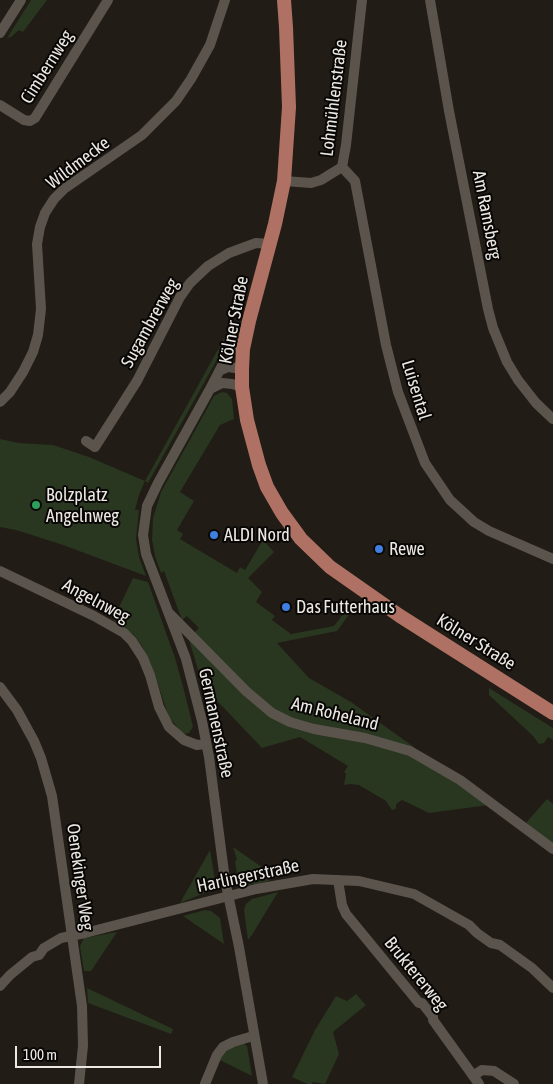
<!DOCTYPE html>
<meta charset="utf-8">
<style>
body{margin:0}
#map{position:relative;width:553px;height:1084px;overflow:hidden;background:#211c15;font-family:"Asap Condensed",sans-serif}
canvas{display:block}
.scale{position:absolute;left:15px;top:1046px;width:146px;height:22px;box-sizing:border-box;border:2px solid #ece9e4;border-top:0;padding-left:6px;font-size:15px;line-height:18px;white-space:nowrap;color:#ece9e4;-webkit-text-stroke:4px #090705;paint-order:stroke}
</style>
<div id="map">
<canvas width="553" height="1084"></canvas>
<div class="scale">100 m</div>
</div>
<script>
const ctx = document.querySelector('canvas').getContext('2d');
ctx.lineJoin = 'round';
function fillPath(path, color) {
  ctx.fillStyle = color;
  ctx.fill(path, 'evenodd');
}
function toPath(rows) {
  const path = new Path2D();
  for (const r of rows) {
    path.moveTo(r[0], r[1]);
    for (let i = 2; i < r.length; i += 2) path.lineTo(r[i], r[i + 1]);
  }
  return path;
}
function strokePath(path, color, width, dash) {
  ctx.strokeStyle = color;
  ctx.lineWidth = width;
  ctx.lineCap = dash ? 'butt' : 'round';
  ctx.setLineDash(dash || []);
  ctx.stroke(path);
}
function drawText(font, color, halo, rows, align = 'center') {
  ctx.font = font + ' "Asap Condensed",sans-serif';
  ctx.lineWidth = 4;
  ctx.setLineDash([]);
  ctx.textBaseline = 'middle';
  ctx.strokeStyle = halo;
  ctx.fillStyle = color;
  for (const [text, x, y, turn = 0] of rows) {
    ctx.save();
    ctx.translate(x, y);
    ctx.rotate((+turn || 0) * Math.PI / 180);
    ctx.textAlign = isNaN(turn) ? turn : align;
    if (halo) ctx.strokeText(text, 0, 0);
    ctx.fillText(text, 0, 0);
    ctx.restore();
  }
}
const green = toPath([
 [31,0,47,0,23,32,19,30,11,37,7,38],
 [226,335,230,336,223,349,148,483,145,481,139,495,135,510,139,510,136,539,139,557,146,576,63,545,16,530,0,527,0,439,19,443,53,445,89,457,145,481],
 [222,392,227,393,232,399,234,419,220,425,180,492,194,501,177,530,183,534,180,539,237,573,240,567,245,570,263,540,274,552,248,578,262,592,256,602,275,616,272,620,291,634,334,626,347,609,351,612,337,631,277,643,309,678,351,702,414,747,411,750,291,720,265,705,194,633,199,628,187,616,182,620,164,571,161,573,155,556,152,540,153,518,161,492,214,396],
 [133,578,148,582,175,658,184,690,193,727,189,733,185,734,181,732,169,717,151,664,142,646,134,635,113,620],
 [189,640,262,708,418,757,489,805,429,813,402,800,396,804,396,809,392,810,386,801,359,785,350,784,344,785,346,774,344,772,348,766,300,737,262,748,203,686],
 [489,688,553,728,553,740,548,737,544,743,539,744,533,736,489,695],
 [547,799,553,804,553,847,524,825],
 [233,847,272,874,269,881,250,885,241,882,238,879,235,861,237,860],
 [210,850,215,880,212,888,207,892,180,903],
 [278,892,252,935,248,940,244,910,246,904,252,899],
 [205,910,211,911,220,918,224,944,183,916],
 [117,932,91,971,84,971,80,946,84,938],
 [87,988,173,1029,171,1034,88,1003],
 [356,994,366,1005,333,1032,339,1054,325,1084,313,1082,312,1084,307,1084,292,1077,315,1030,336,996,347,1001],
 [242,1042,247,1046,252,1076,218,1059,224,1051]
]);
const minor = toPath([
 [430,0,449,111,488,309,493,328,507,362,518,380,536,403,553,419],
 [0,33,21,0],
 [0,105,24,120,30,121,35,118,108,0],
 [342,167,355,181,386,345,398,392,425,463,450,500,474,522,489,531,553,559],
 [284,181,311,183,321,180,342,167,346,145,362,0],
 [246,334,227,356,210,389,158,483,147,506,143,535,146,554,186,659,202,721,209,757,225,880,239,947,263,1084],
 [219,371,228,367,242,369],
 [210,389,222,383,232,384,242,387],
 [0,402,10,392,23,372,33,352,38,335,41,309,37,244,40,227,45,213,54,199,64,189,142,135,176,101,191,79,210,45,225,0],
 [86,441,95,447,137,381,180,297,190,283,208,266,229,253,256,243,270,244],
 [0,571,94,616,124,633,132,641,143,658,150,675,159,707,169,727,184,740,197,745,206,744],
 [170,614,246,691,272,713,290,722,314,729,365,738,410,751,460,780,553,849],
 [0,687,17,710,34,741,41,758,52,796,82,1006,83,1046,79,1084],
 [338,880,342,905,346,914,419,1003,422,1003,433,1017,433,1020,479,1084],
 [0,986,10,975,32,957,39,955,44,948,61,938,85,933,256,889,313,879,359,881,414,894,469,925,477,933,491,943,500,945,532,968,553,988],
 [473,1076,482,1070,494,1071,514,1084],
 [205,1084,217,1055,223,1047,233,1042,253,1036]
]);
const major = toPath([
 [284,0,286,27,289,107,284,181,275,224,249,321,243,349,242,369,242,387,247,420,259,465,267,487,282,513,301,539,330,567,400,616,553,713]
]);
const markers = [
 [36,505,5,"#2e9e5b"],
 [214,535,5,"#3f7fe0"],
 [379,549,5,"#3f7fe0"],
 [286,607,5,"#3f7fe0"]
];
const streetNames = [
 ["Cimbernweg",47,67,-58],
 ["Lohmühlenstraße",334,98,-83],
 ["Wildmecke",78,163,-37],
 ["Am Ramsberg",487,215,79],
 ["Kölner Straße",234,320,-79],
 ["Sugambrerweg",150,323,-61],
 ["Luisental",416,390,73],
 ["Angelnweg",96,601,28],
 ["Kölner Straße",476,642,32],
 ["Am Roheland",335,714,14],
 ["Germanenstraße",216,723,78],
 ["Harlingerstraße",248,876,-12],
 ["Oenekinger Weg",80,877,82],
 ["Bruktererweg",416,974,51]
];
const poiNames = [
 ["Bolzplatz",46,495],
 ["Angelnweg",46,516],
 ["ALDI Nord",224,535],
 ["Rewe",389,549],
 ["Das Futterhaus",296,607]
];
fillPath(green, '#293620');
strokePath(minor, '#5a544c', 10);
strokePath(major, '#af7163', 14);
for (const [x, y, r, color] of markers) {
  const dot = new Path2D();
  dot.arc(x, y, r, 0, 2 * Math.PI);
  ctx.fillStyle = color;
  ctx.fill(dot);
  strokePath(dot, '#090705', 2);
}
drawText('18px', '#ece9e4', '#090705', streetNames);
drawText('18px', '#ece9e4', '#090705', poiNames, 'left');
</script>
